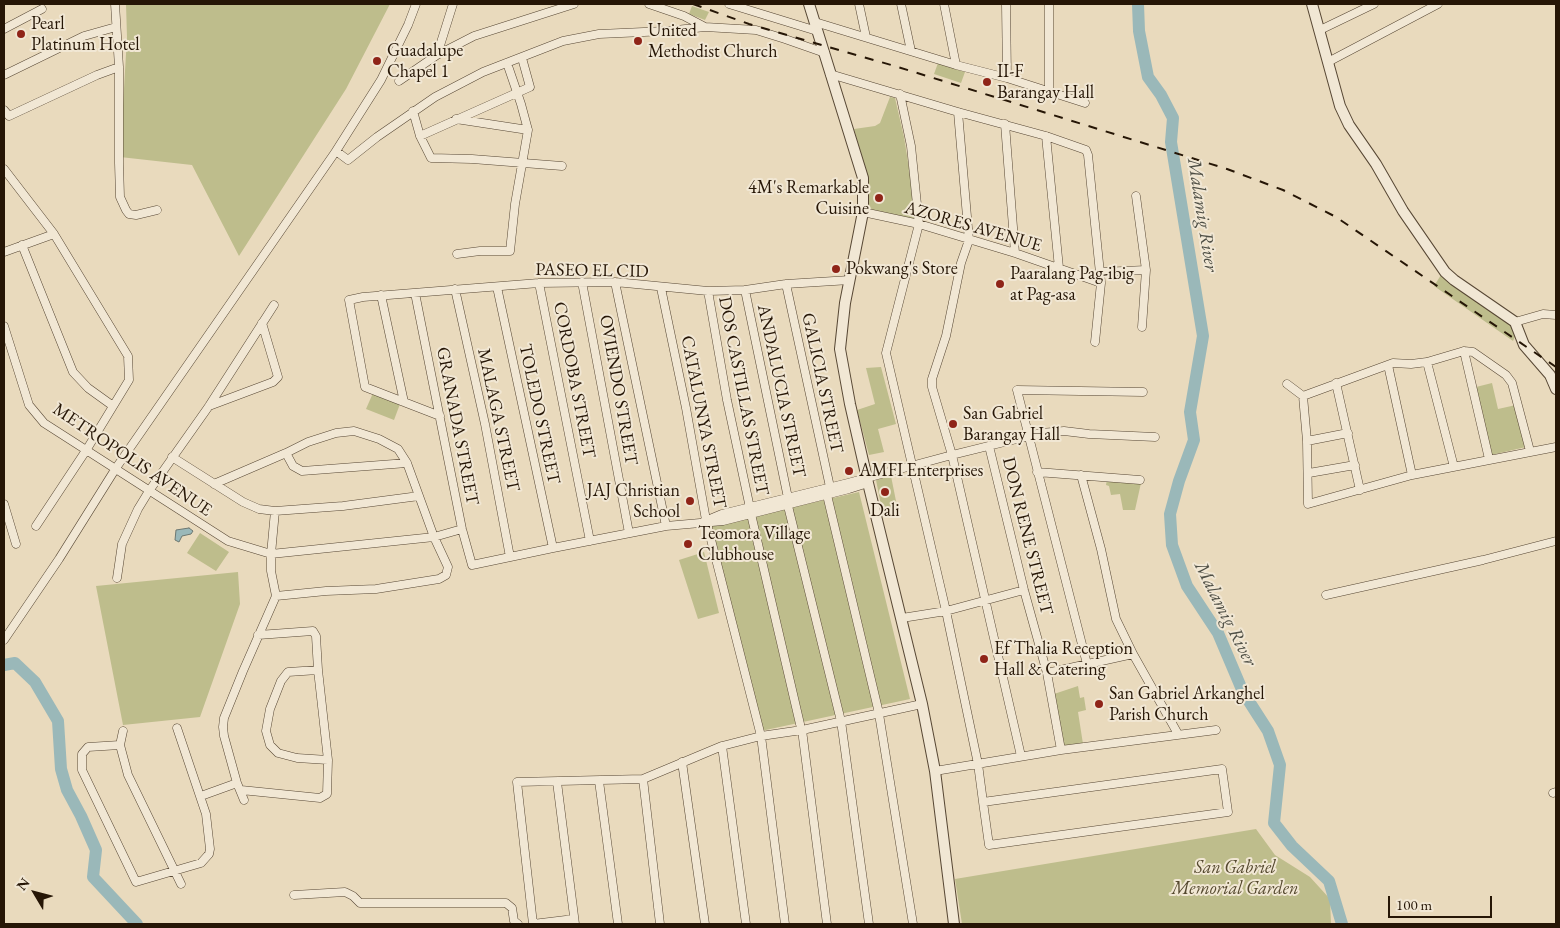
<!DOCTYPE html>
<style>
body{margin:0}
#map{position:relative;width:1560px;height:928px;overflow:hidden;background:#e9dabd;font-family:"EB Garamond",serif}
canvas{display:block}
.frame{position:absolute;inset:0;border:5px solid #261606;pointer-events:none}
.north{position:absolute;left:10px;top:868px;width:50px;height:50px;-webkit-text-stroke:4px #f1e7d4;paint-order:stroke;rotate:307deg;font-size:14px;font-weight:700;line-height:20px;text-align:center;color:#261606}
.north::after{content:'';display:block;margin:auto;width:18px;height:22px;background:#261606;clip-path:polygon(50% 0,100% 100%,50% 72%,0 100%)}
.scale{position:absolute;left:1388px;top:896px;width:104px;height:22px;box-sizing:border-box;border:2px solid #261606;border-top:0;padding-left:6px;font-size:15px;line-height:18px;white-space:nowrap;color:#261606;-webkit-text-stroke:4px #f1e7d4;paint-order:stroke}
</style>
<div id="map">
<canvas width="1560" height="928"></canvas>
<div class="frame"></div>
<div class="north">N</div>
<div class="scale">100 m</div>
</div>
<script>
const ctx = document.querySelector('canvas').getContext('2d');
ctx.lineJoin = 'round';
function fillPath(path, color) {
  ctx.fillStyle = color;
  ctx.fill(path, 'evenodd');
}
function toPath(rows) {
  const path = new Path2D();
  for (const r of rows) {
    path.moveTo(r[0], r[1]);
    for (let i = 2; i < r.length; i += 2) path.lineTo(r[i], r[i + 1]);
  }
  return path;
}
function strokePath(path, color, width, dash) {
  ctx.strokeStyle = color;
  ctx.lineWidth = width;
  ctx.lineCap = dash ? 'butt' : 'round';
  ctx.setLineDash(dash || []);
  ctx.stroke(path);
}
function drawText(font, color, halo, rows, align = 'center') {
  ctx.font = font + ' "EB Garamond",serif';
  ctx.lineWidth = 4;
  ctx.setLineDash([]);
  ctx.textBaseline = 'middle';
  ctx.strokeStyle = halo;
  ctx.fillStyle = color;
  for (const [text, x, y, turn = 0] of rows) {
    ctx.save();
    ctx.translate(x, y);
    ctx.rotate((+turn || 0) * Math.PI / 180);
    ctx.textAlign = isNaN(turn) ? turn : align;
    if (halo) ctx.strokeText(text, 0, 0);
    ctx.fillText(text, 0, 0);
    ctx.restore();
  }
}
const green = toPath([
 [126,4,390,4,346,89,239,256,192,165,120,157,127,37],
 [692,6,709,12,705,20,689,14],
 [938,63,965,72,961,83,934,74],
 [890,97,895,98,904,137,913,193,915,219,911,220,872,210,869,206,868,179,854,129,875,126,880,123],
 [1441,275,1499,315,1515,328,1517,332,1513,341,1434,286],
 [881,367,896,424,878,429,884,452,869,455,857,410,875,404,866,368],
 [1492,383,1498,409,1516,405,1526,447,1491,455,1476,387],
 [373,393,400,404,394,420,366,409],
 [891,476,897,506,882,510,876,480],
 [1107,479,1141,483,1135,510,1123,510,1120,494,1111,495,1109,486,1106,485],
 [859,492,910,699,761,731,711,526],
 [200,533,229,552,216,571,187,553],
 [704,552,719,613,698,619,679,560],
 [238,572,240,604,200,717,123,725,96,586],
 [1078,686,1080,698,1084,697,1086,710,1078,712,1083,744,1064,746,1054,694],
 [1256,829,1275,855,1310,877,1330,899,1331,924,962,924,955,879]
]);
const water = toPath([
 [189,528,193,531,191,534,182,536,179,542,175,540,176,530,189,528]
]);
const river = toPath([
 [1138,4,1139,31,1148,77,1161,95,1173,118,1171,142,1203,336,1190,412,1194,440,1179,481,1170,514,1172,545,1187,586,1218,633,1243,692,1268,731,1280,765,1274,823,1292,846,1329,881,1342,924],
 [4,665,15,663,35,682,58,721,61,769,67,790,81,816,96,850,93,877,137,924]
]);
const minor = toPath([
 [115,4,119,67,119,163,120,197,126,210,129,214,136,215,157,210],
 [649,4,684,16,705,27],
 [729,4,817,31],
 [859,4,866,37],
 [901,4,911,51],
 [944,4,956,65],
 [1006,4,1007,78],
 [1049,4,1049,91],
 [815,22,956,65,1007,78,1085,103],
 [4,29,42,9],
 [1320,30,1374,4],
 [437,55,474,36,574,4],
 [1328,62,1438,4],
 [830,74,958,112,1046,136,1086,150,1088,155,1101,283,1095,342],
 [4,75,84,36,116,27],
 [399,81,437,55,453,4],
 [900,94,911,146,919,224,886,353,946,611,978,764,983,802,989,845,1228,812,1222,769,983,802],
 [4,110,9,116,97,75,119,67],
 [413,111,420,136,431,158,472,159,562,166],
 [958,112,969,240,961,263,946,336,932,379,932,387,952,455,1021,756],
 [456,119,528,130],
 [1005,124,1015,253],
 [420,136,530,87,522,58],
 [1046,136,1059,268],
 [336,151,348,160,377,137,435,97,483,72,563,41,599,34,666,31,705,27,756,30,785,39,825,53],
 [4,169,54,234,128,356,129,380,87,449,36,526],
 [1136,196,1146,270,1142,327],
 [863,212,919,224,1015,253,1101,283],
 [22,245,73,372,88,388,113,406],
 [4,252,54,234],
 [457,254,480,251,510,251,515,204,528,130,521,104,507,63],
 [1101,272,1146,270],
 [582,282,629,533],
 [615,282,666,526],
 [539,283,590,541],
 [786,284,830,487],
 [497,287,553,548],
 [661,288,686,408,706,520,761,736,785,924],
 [455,289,485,424,510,557],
 [745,290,788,498],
 [708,291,727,400,750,508],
 [415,293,462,529,472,565,553,548,666,526,723,521,849,489,868,483],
 [381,295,404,402],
 [1515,322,1543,314,1556,315],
 [4,326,29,405,44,423,228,541,271,554,434,537,462,529],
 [1464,351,1489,459],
 [1427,362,1454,467],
 [1388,365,1412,475],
 [1336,383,1360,490],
 [1287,384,1303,396,1307,441,1308,504,1412,475,1556,447],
 [1303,396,1393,363,1411,364,1427,362,1464,351,1473,352,1506,375,1512,383,1530,451],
 [209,406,273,382,278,377,262,323],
 [440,416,365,387,349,300,363,297,539,283,615,282,708,291,745,290,786,284,850,280],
 [1307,441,1348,433],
 [989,446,1024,590,1047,673,1061,750],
 [286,453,293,466,302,471,407,463],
 [172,457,243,502,259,509,275,511,343,506,419,496],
 [1037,472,1140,480],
 [1309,473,1355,465],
 [1081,475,1101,549,1116,619,1133,654,1178,734],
 [214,484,286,453,308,442,336,433,354,431,379,439,398,449,407,463,434,537,448,567,446,575,439,579,376,589,326,591,276,596],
 [827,495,878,709],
 [4,504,16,544],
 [788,506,840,717],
 [751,514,800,724],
 [703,522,722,514,848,483,952,455,1041,433,1064,431,1089,434,1155,437],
 [117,578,122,544,138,509,149,491,209,406,274,305],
 [1326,595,1483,560,1556,541],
 [902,618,946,611,1024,590],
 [4,640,59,559,116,468,336,151,381,80,408,25,416,4],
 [1087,664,1017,390,1143,392],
 [318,670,288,672,281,681,270,709,266,731,270,745,278,753,297,758,328,760],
 [1047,673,1133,654],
 [879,714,913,924],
 [841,721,869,924],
 [802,730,827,924],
 [123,731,120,745,128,775,181,884],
 [120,745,88,747,82,754,82,770,136,882,201,863,209,854,210,849,206,814,177,728],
 [722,746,746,924],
 [682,762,705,924],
 [935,771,1061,750,1216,730],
 [643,779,660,924],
 [599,781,618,924],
 [557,782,575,924],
 [241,790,320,798,327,794,328,760,318,670,316,636,313,631,258,635],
 [1553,793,1556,792],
 [201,796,237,783],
 [244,800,237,783,224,736,223,727,224,718,243,671,276,596,271,571,271,554,275,511],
 [294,895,345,892,353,896,360,903,506,903,512,908,514,921,518,924],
 [574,919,533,924,517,782,643,779,722,746,761,736,802,730,922,704]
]);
const tertiary = toPath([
 [809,4,863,178,863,212,845,303,840,349,850,404,868,483,922,704,935,771,954,924],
 [1312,4,1340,106,1349,125,1376,164,1403,211,1445,272,1454,280,1515,322,1524,345,1550,375,1556,389]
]);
const rail = toPath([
 [693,4,749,24,898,67,1227,169,1283,190,1336,217,1556,367]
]);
const markers = [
 [21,34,5,"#8f2418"],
 [638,41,5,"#8f2418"],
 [377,61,5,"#8f2418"],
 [987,82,5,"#8f2418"],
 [879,198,5,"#8f2418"],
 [836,269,5,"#8f2418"],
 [1000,284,5,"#8f2418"],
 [953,424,5,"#8f2418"],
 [849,471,5,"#8f2418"],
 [885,492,5,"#8f2418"],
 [690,501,5,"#8f2418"],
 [688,544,5,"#8f2418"],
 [984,659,5,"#8f2418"],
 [1099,704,5,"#8f2418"]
];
const poiNames = [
 ["Pearl",31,24],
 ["Platinum Hotel",31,45],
 ["United",648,31],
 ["Methodist Church",648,52],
 ["Guadalupe",387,51],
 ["Chapel 1",387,72],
 ["II-F",997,72],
 ["Barangay Hall",997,93],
 ["4M's Remarkable",869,188,"right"],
 ["Cuisine",869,209,"right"],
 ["Pokwang's Store",846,269],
 ["Paaralang Pag-ibig",1010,274],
 ["at Pag-asa",1010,295],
 ["San Gabriel",963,414],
 ["Barangay Hall",963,435],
 ["AMFI Enterprises",859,471],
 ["JAJ Christian",680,491,"right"],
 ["School",680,512,"right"],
 ["Dali",885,511,"center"],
 ["Teomora Village",698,534],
 ["Clubhouse",698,555],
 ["Ef Thalia Reception",994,649],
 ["Hall & Catering",994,670],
 ["San Gabriel Arkanghel",1109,694],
 ["Parish Church",1109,715]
];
const streetNames = [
 ["AZORES AVENUE",973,227,16],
 ["PASEO EL CID",592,271,1],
 ["CORDOBA STREET",574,380,79],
 ["GALICIA STREET",822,383,78],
 ["OVIENDO STREET",618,390,80],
 ["ANDALUCIA STREET",781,391,78],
 ["DOS CASTILLAS STREET",743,396,79],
 ["TOLEDO STREET",539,414,78],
 ["MALAGA STREET",498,420,78],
 ["CATALUNYA STREET",703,422,79],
 ["GRANADA STREET",457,426,79],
 ["METROPOLIS AVENUE",132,460,34],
 ["DON RENE STREET",1027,536,76]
];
const parkNames = [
 ["San Gabriel",1235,868],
 ["Memorial Garden",1235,889]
];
const waterNames = [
 ["Malamig River",1202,215,81],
 ["Malamig River",1225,614,63]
];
fillPath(green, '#bebd8c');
fillPath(water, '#9ab8b9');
strokePath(water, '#6c7771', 1);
strokePath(river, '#9ab8b9', 12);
strokePath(minor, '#574734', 9);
strokePath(tertiary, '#574734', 12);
strokePath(minor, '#f1e7d4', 8);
strokePath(tertiary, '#f1e7d4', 10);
strokePath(rail, '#261606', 2, [9, 9]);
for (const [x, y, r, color] of markers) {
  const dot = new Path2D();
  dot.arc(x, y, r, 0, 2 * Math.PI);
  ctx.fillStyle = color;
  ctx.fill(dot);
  strokePath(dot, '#f1e7d4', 2);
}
drawText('18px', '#261606', '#f1e7d4', poiNames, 'left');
drawText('18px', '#261606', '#f1e7d4', streetNames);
drawText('italic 18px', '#54482e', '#f1e7d4', parkNames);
drawText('italic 19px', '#4f4f45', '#f1e7d4', waterNames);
</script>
